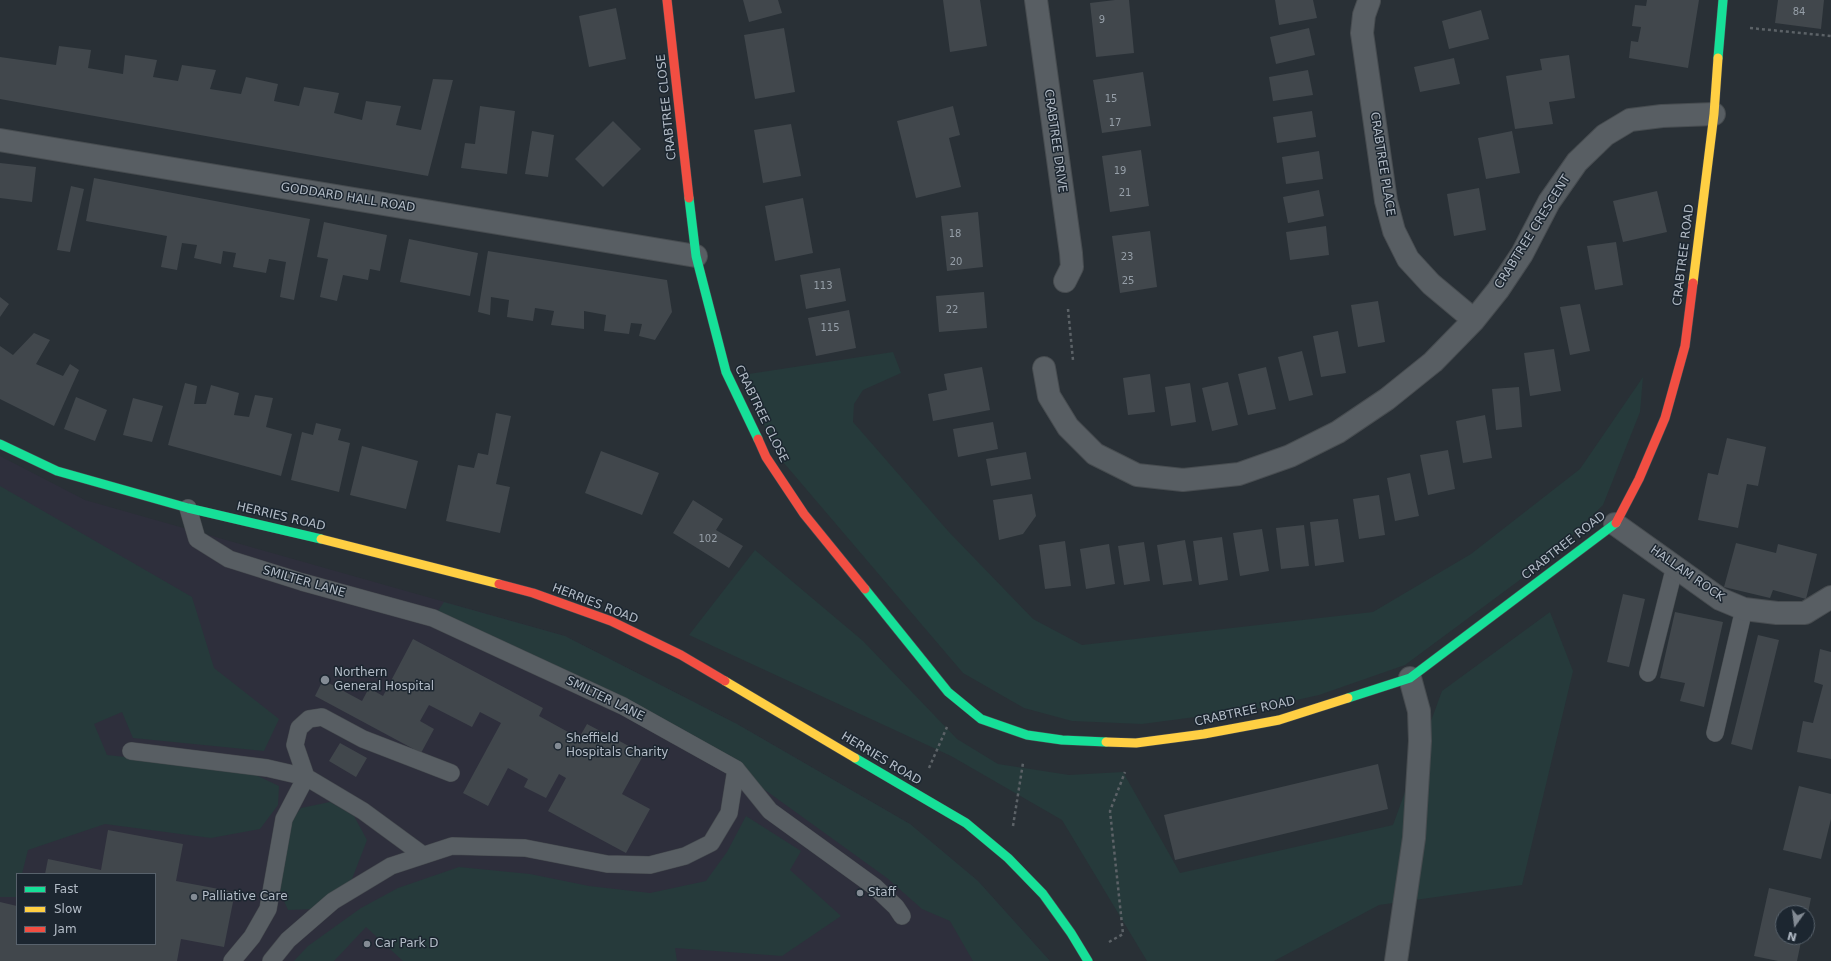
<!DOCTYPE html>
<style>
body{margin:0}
#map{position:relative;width:1831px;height:961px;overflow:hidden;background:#293036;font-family:"DejaVu Sans",sans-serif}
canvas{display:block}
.legend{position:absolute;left:16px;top:873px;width:140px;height:72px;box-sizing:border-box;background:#1c2630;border:1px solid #58626c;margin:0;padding:5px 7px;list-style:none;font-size:12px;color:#b3bcc7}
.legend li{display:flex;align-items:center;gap:8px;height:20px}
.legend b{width:20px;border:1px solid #58626c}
.north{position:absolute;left:1775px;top:905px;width:40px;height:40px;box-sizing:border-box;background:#1c2630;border:1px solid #58626c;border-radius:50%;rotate:194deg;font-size:11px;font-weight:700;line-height:16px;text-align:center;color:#b3bcc7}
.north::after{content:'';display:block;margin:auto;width:14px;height:18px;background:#838b94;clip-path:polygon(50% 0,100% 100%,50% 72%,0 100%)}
</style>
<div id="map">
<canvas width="1831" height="961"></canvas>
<ul class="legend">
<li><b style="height:5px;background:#16e098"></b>Fast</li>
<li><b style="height:5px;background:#ffcf43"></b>Slow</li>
<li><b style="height:5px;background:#f24e42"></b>Jam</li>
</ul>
<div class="north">N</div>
</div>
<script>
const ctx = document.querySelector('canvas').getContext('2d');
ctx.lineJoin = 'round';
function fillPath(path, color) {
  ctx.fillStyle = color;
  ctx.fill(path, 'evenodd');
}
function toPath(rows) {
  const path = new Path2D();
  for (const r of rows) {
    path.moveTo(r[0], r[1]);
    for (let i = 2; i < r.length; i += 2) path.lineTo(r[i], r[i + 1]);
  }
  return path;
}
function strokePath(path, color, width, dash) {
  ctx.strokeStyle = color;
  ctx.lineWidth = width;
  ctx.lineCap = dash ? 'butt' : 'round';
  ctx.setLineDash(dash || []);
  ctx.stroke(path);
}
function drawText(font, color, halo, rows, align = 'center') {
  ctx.font = font + ' "DejaVu Sans",sans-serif';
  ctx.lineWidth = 3;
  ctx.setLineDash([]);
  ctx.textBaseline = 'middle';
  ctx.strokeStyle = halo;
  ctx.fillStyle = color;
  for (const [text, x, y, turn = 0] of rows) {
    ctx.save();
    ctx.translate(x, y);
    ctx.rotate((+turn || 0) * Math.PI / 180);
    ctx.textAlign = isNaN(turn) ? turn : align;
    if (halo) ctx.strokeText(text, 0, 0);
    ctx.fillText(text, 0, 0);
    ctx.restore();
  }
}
const medical = toPath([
 [0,456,85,500,565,636,737,724,910,824,978,881,1050,961,0,961],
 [17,874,155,874,155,944,17,944]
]);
const green = toPath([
 [893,352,901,373,863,390,854,404,853,422,948,531,1033,619,1082,645,1373,612,1471,554,1580,469,1643,377,1640,412,1603,505,1548,559,1405,665,1319,695,1256,709,1142,724,1072,721,1024,708,963,673,778,456,742,375],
 [0,486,192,597,214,668,279,719,264,751,133,738,122,712,94,724,107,755,245,770,279,786,278,805,260,829,211,838,105,824,28,850,22,874,17,874,16,897,0,897],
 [755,550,863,641,957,739,998,764,1069,775,1123,772,1180,873,1393,825,1442,691,1550,612,1573,671,1522,885,1379,905,1274,961,1147,961,1062,820,951,756,689,635],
 [444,602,565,636,737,724,910,824,978,881,1050,961,973,961,950,921,922,909,887,878,736,769,433,618],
 [330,802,354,816,367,840,352,879,315,909,288,910,277,885,289,824,301,808],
 [746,816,801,851,790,870,841,916,782,956,675,948,677,961,403,961,366,927,334,961,294,961,308,946,361,908,398,888,459,867,530,874,589,886,650,893,706,881,727,852]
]);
const building = toPath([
 [743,0,778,0,782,13,749,22],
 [943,0,980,0,987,46,950,52],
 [1115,0,1129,0,1134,53,1096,57,1090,3],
 [1275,0,1313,0,1317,18,1279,25],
 [1647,0,1699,0,1688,68,1629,58,1631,41,1638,42,1641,27,1632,26,1635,5,1646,6],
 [1778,0,1824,0,1821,29,1775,23],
 [616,8,626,59,589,67,579,16],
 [1481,10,1489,39,1449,49,1442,21],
 [784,28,795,92,755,99,744,35],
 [1309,28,1315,55,1276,64,1270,37],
 [59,46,91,50,88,68,123,74,125,55,157,60,153,77,178,81,182,65,216,70,210,89,241,94,246,77,278,84,274,101,299,106,304,87,339,93,334,113,362,120,366,101,401,106,396,125,421,130,433,79,453,80,428,176,0,99,0,57,56,65],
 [1569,55,1575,98,1549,102,1553,124,1515,129,1506,76,1542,70,1540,59],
 [1454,58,1460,84,1420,92,1414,67],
 [1308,70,1313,95,1273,101,1269,77],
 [1143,72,1151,126,1102,133,1093,80],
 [480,106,515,111,507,174,461,168,465,143,475,144],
 [953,106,960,135,949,138,961,187,916,198,897,121],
 [1312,111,1316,137,1277,143,1273,117],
 [613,121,641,149,603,187,575,159],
 [791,124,801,176,763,183,754,130],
 [532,131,554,135,548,177,525,174],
 [1512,131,1520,173,1486,179,1478,138],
 [1141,150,1149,206,1110,212,1102,156],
 [1319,151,1323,179,1286,184,1282,157],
 [0,163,36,167,32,202,0,198],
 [94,178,310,219,294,300,280,297,286,262,269,259,266,273,233,267,236,253,223,251,221,264,194,258,197,245,182,243,177,270,161,267,167,236,86,221],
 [71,186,84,189,70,252,57,250],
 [1479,188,1486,230,1454,236,1447,194],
 [1319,190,1324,216,1288,223,1283,197],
 [1657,191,1667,232,1623,242,1613,201],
 [803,198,813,253,775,261,765,206],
 [978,212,983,267,947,271,941,216],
 [324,222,387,235,380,271,370,269,368,280,343,275,337,301,320,297,328,259,317,257],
 [1326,226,1329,255,1290,260,1286,232],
 [1150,231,1157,287,1120,293,1112,236],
 [409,239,478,253,470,296,400,282],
 [1616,242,1623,285,1595,290,1587,246],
 [488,251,667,280,672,312,655,340,639,336,642,324,631,323,629,334,604,331,606,315,584,311,584,329,551,325,554,311,535,308,533,321,507,317,509,300,491,297,490,315,478,312],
 [840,268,846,301,806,309,800,275],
 [984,292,987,328,939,332,936,296],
 [0,297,9,304,0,317],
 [1378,301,1385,342,1358,347,1351,305],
 [1580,304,1590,351,1570,355,1560,307],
 [849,310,856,348,816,356,808,318],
 [1338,331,1346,373,1321,377,1313,336],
 [34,333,50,340,36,364,63,376,70,364,79,370,54,426,0,399,0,346,13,355],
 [1554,349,1561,391,1530,396,1524,353],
 [1302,351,1313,395,1289,401,1278,357],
 [982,367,990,410,933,421,928,394,947,390,944,374],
 [1266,367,1276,409,1248,415,1238,374],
 [1150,374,1155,412,1128,415,1123,378],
 [1228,382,1238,425,1212,431,1202,388],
 [185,383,197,386,194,404,206,404,211,385,239,393,234,415,249,417,255,395,273,398,266,427,292,434,281,476,168,445],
 [1190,383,1196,422,1171,426,1165,387],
 [1519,387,1522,427,1496,430,1492,389],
 [76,397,107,410,95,441,64,429],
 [133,398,163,406,152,442,123,435],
 [496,413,511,416,496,484,510,487,500,533,446,521,458,465,474,468,478,453,488,455],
 [1485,415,1492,458,1463,463,1456,421],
 [993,422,998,449,958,457,953,429],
 [316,423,341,429,338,440,350,443,339,492,291,480,302,432,313,435],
 [1727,438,1766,447,1758,486,1747,484,1738,528,1698,520,1708,473,1718,475],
 [362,446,418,461,406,509,350,495],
 [1448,450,1455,489,1428,495,1420,455],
 [601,451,659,473,642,515,585,493],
 [1026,452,1031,479,991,486,986,459],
 [1410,473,1419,516,1395,521,1387,478],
 [1032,494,1036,516,1023,534,999,540,993,500],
 [1379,495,1385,535,1359,539,1353,499],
 [693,500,723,519,716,530,743,546,729,568,673,533],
 [1338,519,1344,562,1315,566,1310,522],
 [1304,525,1309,566,1281,569,1276,528],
 [1262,529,1269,571,1240,576,1233,533],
 [1222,537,1228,580,1199,585,1193,541],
 [1185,540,1192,581,1163,585,1157,545],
 [1065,541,1071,586,1045,589,1039,545],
 [1144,542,1150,581,1124,585,1118,546],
 [1736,543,1776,553,1778,544,1817,554,1806,599,1773,590,1770,598,1724,587],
 [1109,544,1115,584,1086,589,1080,549],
 [1623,594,1645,599,1629,667,1607,662],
 [1675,612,1723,622,1704,707,1680,701,1685,683,1660,678],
 [1758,635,1779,640,1752,750,1731,744],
 [413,639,543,708,539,716,579,738,587,724,644,754,622,794,650,809,626,853,548,811,566,778,559,774,546,798,524,787,528,779,508,768,488,806,463,793,501,723,480,712,472,727,429,705,420,721,434,729,421,753,315,696,323,680,362,701,369,688,383,696],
 [1820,649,1831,652,1831,759,1797,752,1803,721,1813,723,1823,685,1814,682],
 [340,743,367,758,356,777,329,761],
 [1378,764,1388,809,1175,860,1164,815],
 [1799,786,1831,794,1831,819,1821,859,1783,850],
 [108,830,183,844,176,881,235,892,224,947,181,939,177,961,0,961,0,902,17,906,17,944,155,944,155,874,45,874,48,859,101,870],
 [1769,888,1811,898,1808,913,1783,913,1783,937,1802,937,1797,961,1778,961,1754,956]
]);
const path = toPath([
 [1750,28,1831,36],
 [1068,309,1073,360],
 [929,768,947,727],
 [1013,826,1023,763],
 [1109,942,1123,934,1110,811,1125,772]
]);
const lane = toPath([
 [188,508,197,539,229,559,302,582,433,618,623,706,736,769,729,813,711,843,685,856,650,865,607,864,525,848,452,846,391,866,333,901,288,940,271,961],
 [1648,673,1675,566],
 [1715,733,1744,609],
 [131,751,267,768,306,777,284,819,268,909,252,937,232,961],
 [736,769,770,811,875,887,896,907,902,916],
 [423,855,363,811,306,777,295,745,299,728,309,719,322,717,363,739,451,773]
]);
const street = toPath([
 [1036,0,1071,253,1072,267,1065,281],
 [1369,1,1364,15,1362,33,1386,201,1394,231,1408,259,1431,284,1474,320],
 [0,140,696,256],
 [1044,368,1049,396,1068,427,1095,454,1137,475,1183,480,1239,474,1290,456,1338,432,1387,399,1433,362,1474,320,1498,290,1522,254,1549,202,1577,162,1605,135,1630,120,1662,116,1714,114],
 [1615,524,1720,599,1744,609,1777,613,1805,613,1831,597],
 [1396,961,1414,838,1420,741,1419,711,1410,678]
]);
const fast = toPath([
 [1718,58,1723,0],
 [689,198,696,256,726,372,758,439],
 [0,444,57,471,188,508,321,539],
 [865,589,948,692,981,719,1027,735,1062,740,1106,742],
 [1348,698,1410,678,1616,523],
 [855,758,966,823,1008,858,1043,894,1071,933,1088,961]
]);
const slow = toPath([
 [1693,283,1714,114,1718,58],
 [321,539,499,584],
 [725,681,855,758],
 [1106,742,1136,743,1204,734,1279,720,1348,698]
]);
const jam = toPath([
 [667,0,689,198],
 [758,439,766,457,804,514,865,589],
 [1616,523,1639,479,1665,418,1685,346,1693,283],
 [499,584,533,593,611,621,681,655,725,681]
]);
const markers = [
 [325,680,5,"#838b94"],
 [558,746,4,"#838b94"],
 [860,893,4,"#838b94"],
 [194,897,4,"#838b94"],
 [367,944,4,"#838b94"]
];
const numberNames = [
 ["84",1799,12],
 ["9",1102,20],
 ["15",1111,99],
 ["17",1115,123],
 ["19",1120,171],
 ["21",1125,193],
 ["18",955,234],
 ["23",1127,257],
 ["20",956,262],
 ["25",1128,281],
 ["113",823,286],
 ["22",952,310],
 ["115",830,328],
 ["102",708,539]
];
const streetNames = [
 ["CRABTREE CLOSE",667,107,-96],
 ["CRABTREE DRIVE",1055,141,82],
 ["CRABTREE PLACE",1382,164,81],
 ["GODDARD HALL ROAD",348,198,9],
 ["CRABTREE CRESCENT",1533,232,-58],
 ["CRABTREE ROAD",1684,255,-83],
 ["CRABTREE CLOSE",761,414,64],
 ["HERRIES ROAD",281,517,13],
 ["CRABTREE ROAD",1564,546,-38],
 ["HALLAM ROCK",1687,574,35],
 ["SMILTER LANE",304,582,16],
 ["HERRIES ROAD",595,604,21],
 ["SMILTER LANE",605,699,26],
 ["CRABTREE ROAD",1245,712,-12],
 ["HERRIES ROAD",881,759,31]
];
const poiNames = [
 ["Northern",334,673],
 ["General Hospital",334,687],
 ["Sheffield",566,739],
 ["Hospitals Charity",566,753],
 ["Staff",868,893],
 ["Palliative Care",202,897],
 ["Car Park D",375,944]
];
fillPath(medical, '#2e2f3c');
fillPath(green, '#263a3b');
fillPath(building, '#41474c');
strokePath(lane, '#474c50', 18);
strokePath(street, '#474c50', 24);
strokePath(fast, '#474c50', 10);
strokePath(slow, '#474c50', 10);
strokePath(jam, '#474c50', 10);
strokePath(path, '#5c6267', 2.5, [3, 3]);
strokePath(lane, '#585e63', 17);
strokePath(street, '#585e63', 22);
strokePath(fast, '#16e098', 9);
strokePath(slow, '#ffcf43', 9);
strokePath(jam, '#f24e42', 9);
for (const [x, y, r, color] of markers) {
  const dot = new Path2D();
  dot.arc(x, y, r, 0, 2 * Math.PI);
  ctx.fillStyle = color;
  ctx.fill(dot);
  strokePath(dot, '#1c2630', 1.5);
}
drawText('10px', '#969fa8', null, numberNames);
drawText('12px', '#b3bcc7', '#1c2630', streetNames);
drawText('12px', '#b3bcc7', '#1c2630', poiNames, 'left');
</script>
